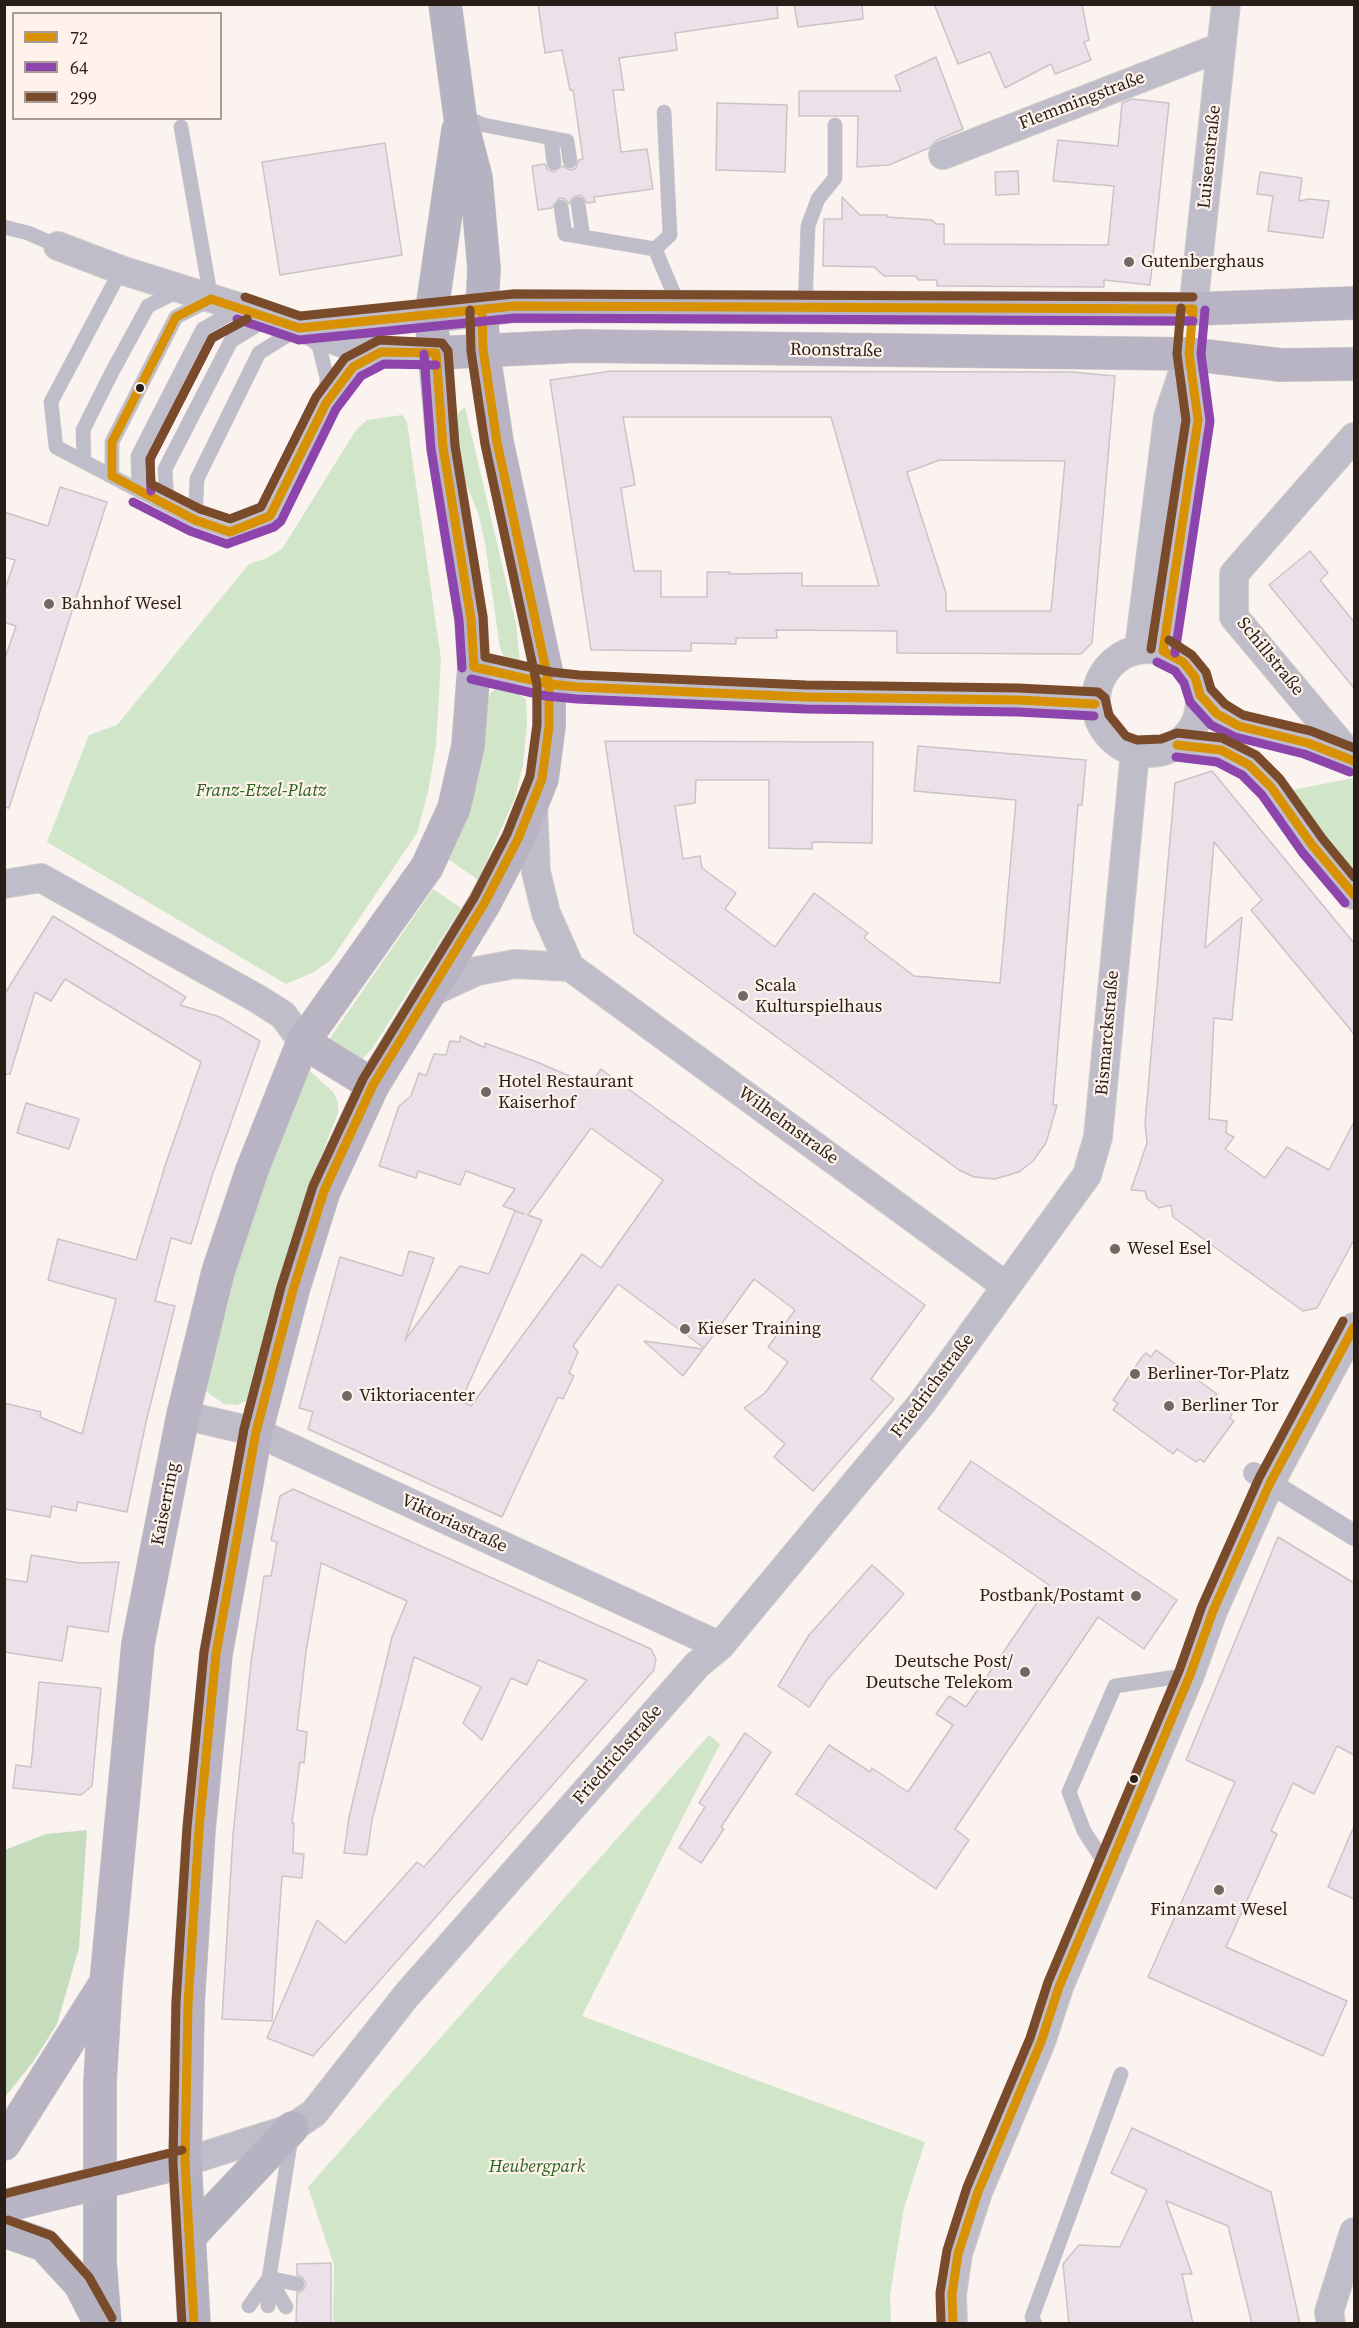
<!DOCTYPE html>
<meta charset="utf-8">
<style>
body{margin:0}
#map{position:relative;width:1359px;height:2328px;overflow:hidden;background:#faf3ef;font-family:"Source Serif 4",serif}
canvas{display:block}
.frame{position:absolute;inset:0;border:6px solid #281d17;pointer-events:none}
.legend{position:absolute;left:12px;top:12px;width:210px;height:108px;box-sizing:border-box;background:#fef2eb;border:2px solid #a89d96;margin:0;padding:8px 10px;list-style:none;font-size:18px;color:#281d17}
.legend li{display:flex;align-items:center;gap:12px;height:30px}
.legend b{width:30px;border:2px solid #a89d96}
</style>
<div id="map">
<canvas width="1359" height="2328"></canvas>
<div class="frame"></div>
<ul class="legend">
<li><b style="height:8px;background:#d89103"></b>72</li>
<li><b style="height:8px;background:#8e44ad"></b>64</li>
<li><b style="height:8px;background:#7a4b2a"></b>299</li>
</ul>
</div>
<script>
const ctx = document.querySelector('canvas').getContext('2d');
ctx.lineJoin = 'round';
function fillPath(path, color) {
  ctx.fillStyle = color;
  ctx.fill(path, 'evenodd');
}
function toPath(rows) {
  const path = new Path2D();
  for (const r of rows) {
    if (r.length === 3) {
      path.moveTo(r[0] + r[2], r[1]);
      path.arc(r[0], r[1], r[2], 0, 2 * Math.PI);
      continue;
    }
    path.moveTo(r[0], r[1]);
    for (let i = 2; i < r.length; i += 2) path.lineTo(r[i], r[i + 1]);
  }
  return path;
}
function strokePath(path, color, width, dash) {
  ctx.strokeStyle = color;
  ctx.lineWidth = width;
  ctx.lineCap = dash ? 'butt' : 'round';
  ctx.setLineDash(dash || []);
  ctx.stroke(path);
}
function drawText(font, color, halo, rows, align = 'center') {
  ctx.font = font + ' "Source Serif 4",serif';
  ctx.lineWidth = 4.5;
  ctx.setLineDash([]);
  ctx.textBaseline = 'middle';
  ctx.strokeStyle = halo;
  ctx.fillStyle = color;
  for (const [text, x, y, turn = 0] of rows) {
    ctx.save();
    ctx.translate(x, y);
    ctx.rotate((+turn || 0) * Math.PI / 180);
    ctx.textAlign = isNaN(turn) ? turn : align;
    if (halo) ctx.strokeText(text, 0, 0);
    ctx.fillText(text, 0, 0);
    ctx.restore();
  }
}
const green = toPath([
 [465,407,516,624,521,672,506,661,500,648,485,543,478,513,457,461,458,413],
 [402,415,407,422,441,659,436,746,428,792,417,833,331,960,312,973,286,984,47,842,89,735,117,725,249,564,265,559,282,549,356,430,367,420],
 [497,687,508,688,526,699,527,725,523,765,515,798,478,880,448,859,486,703,489,695],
 [1354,778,1354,873,1287,791],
 [433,889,461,908,372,1049,359,1062,326,1044],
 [308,1069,334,1093,338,1103,338,1113,319,1161,297,1230,248,1400,237,1405,224,1404,204,1390,232,1256],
 [709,1735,720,1744,582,2016,925,2142,904,2208,890,2295,891,2323,333,2323,334,2265,308,2187]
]);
const forest = toPath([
 [87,1830,79,1948,57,2024,33,2062,5,2097,5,1850,46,1834]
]);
const building = toPath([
 [538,4,777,4,778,18,675,33,677,50,619,58,624,90,613,90,621,152,647,149,653,189,594,197,595,202,587,203,581,195,573,197,569,204,565,199,559,198,552,208,538,210,532,166,545,164,547,169,554,172,562,166,571,170,576,168,579,160,583,159,573,90,570,90,562,50,545,53,538,4],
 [794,4,862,4,863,19,798,27,794,4],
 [934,4,1082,4,1089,40,1084,42,1091,60,1055,74,1051,64,1005,88,990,52,958,64,934,4],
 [936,57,963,129,937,140,929,148,889,165,857,167,858,116,799,116,799,91,901,91,895,76,936,57],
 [1132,99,1169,103,1150,285,1104,280,1104,287,937,286,937,280,919,280,915,276,884,276,874,267,823,266,824,219,842,219,842,197,860,215,887,215,887,217,932,220,936,224,944,224,944,244,1108,245,1114,186,1053,181,1058,140,1118,146,1122,103,1132,99],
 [717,103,787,105,785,172,716,170,717,103],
 [385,143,402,255,280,275,262,162,385,143],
 [1018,171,1019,194,996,195,995,172,1018,171],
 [1260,172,1302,178,1299,201,1309,199,1329,201,1323,238,1268,231,1273,196,1257,194,1260,172],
 [612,371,1073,372,1115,376,1092,643,1081,654,897,653,897,631,776,630,777,638,736,638,736,644,691,643,691,651,591,650,550,380,612,371],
 [623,417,831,417,879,586,802,586,802,573,730,574,730,572,707,572,707,597,661,597,661,571,634,571,621,488,635,485,623,417],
 [940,460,1065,461,1051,611,946,611,946,593,907,472,940,460],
 [60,487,107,502,9,808,4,807,4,661,16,626,4,622,4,592,15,560,4,557,4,512,48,526,60,487],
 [1310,551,1328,573,1320,580,1354,622,1354,688,1269,585,1310,551],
 [605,741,873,742,872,843,812,842,812,849,769,848,769,780,696,780,695,803,675,806,683,859,700,856,702,868,736,893,725,909,775,947,814,893,868,933,864,938,914,976,1000,983,1016,800,914,791,918,746,1086,760,1082,805,1078,805,1053,1105,1057,1105,1046,1143,1033,1161,1019,1172,995,1179,974,1177,959,1170,634,933,605,741],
 [1212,771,1354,943,1354,1034,1251,910,1262,900,1214,842,1205,948,1242,917,1232,1020,1214,1018,1209,1119,1227,1121,1226,1133,1234,1137,1225,1149,1265,1178,1287,1147,1329,1170,1354,1122,1354,1240,1317,1308,1303,1311,1173,1217,1171,1205,1159,1208,1147,1199,1145,1191,1131,1190,1147,1143,1145,1123,1175,783,1212,771],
 [53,916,186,997,180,1005,220,1017,260,1041,212,1176,191,1244,171,1238,155,1301,175,1306,146,1422,127,1512,78,1502,76,1511,52,1506,50,1517,4,1509,4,1403,41,1412,40,1417,82,1434,116,1299,48,1280,58,1239,136,1260,166,1163,201,1062,65,979,51,1001,35,992,10,1074,4,1074,4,995,53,916],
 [460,1036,485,1048,485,1043,537,1062,590,1085,601,1069,925,1305,871,1379,894,1399,813,1491,774,1457,785,1444,744,1408,765,1393,788,1362,768,1347,795,1310,754,1279,704,1348,618,1284,573,1346,578,1352,569,1373,574,1376,563,1399,558,1397,502,1517,308,1429,313,1412,299,1408,340,1257,402,1276,409,1251,434,1258,405,1340,460,1266,489,1274,515,1211,524,1214,503,1206,515,1189,466,1171,460,1185,418,1171,416,1178,379,1166,399,1106,411,1096,419,1073,426,1076,434,1054,446,1055,450,1041,460,1042,460,1036],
 [591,1128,663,1180,601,1268,582,1254,471,1406,461,1401,542,1220,528,1215,591,1128],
 [26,1103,79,1119,69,1149,17,1133,26,1103],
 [644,1341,703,1349,683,1376,644,1341],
 [1156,1350,1217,1394,1213,1399,1232,1414,1230,1418,1234,1421,1204,1462,1200,1459,1196,1462,1177,1449,1173,1454,1113,1410,1118,1403,1113,1400,1142,1357,1146,1353,1151,1357,1156,1350],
 [971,1461,1177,1600,1144,1649,1098,1617,955,1829,969,1840,936,1889,796,1794,829,1745,870,1772,872,1768,908,1792,953,1725,936,1714,949,1696,966,1707,1049,1585,938,1509,971,1461],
 [293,1489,651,1649,656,1659,654,1670,313,2056,267,2038,317,1920,345,1943,417,1862,424,1867,587,1680,538,1660,527,1685,511,1678,482,1740,463,1723,481,1687,414,1657,372,1820,367,1855,344,1853,349,1817,392,1637,407,1601,321,1563,306,1652,297,1730,307,1732,304,1763,300,1762,292,1823,294,1823,293,1853,304,1854,302,1878,282,1876,272,2021,222,2019,233,1835,251,1662,264,1576,271,1576,277,1542,271,1540,280,1496,293,1489],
 [1278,1537,1354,1583,1354,1755,1337,1746,1314,1794,1293,1783,1271,1831,1277,1834,1226,1947,1347,2001,1323,2056,1148,1977,1235,1782,1186,1760,1278,1537],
 [31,1555,80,1563,119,1562,108,1632,68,1626,62,1661,4,1652,4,1579,27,1582,31,1555],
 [872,1565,904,1594,828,1679,809,1707,778,1686,809,1635,872,1565],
 [39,1682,101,1688,92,1786,81,1795,13,1788,16,1765,31,1767,39,1682],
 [745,1733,771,1752,721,1827,724,1829,701,1863,679,1848,705,1807,699,1803,745,1733],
 [1354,1826,1354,1899,1328,1887,1354,1826],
 [1132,2128,1271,2192,1300,2324,1252,2324,1228,2226,1166,2201,1192,2274,1182,2274,1193,2324,1069,2324,1063,2264,1079,2245,1120,2247,1147,2190,1111,2173,1132,2128],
 [331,2263,331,2324,296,2324,297,2293,303,2290,306,2285,303,2278,297,2275,297,2264,331,2263]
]);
const service = toPath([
 [463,117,484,125,567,141,570,161],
 [551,138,554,163],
 [578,204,583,237,655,249,679,306],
 [561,207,565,234,583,237],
 [4,227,28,233,58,246],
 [655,249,670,235,664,112],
 [121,270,51,402,56,447,195,520,230,532,270,516,326,403,353,367,378,353],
 [805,307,808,226,818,199,835,178,835,125],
 [84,462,83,430,111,374,148,306,178,291],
 [112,476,112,442,176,317,211,299,181,127],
 [139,491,138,456,203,329,240,308],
 [167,505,165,469,231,341,270,317],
 [195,520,197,479,259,353,299,328,319,346,327,378,326,403],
 [1108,1868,1084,1831,1069,1792,1115,1686,1190,1675],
 [269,2278,291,2138],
 [249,2306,269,2278,297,2284],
 [268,2306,269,2278,286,2307],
 [1035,2324,1032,2317,1121,2074]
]);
const pedestrian = toPath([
 [1254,1473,1354,1535]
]);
const minor = toPath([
 [943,155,1221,47],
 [58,246,121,270,271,317,342,343,381,352,436,353],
 [1193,309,1226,4],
 [305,327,431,316],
 [1148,701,52],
 [1139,649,1168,417,1189,354],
 [1163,651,1198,420,1189,359],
 [474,667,549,684,578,687,806,697,1018,700,1095,704],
 [1200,695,1217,714,1239,726,1308,743,1352,760],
 [1177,745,1221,750,1249,765,1271,787,1312,845,1354,895],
 [1354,760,1234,617,1234,574,1354,437],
 [533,805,536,872,546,913,570,967,1006,1286],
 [4,884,41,878,258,999,283,1015,303,1042],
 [429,993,477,971,515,964,570,967],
 [183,1415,256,1432,720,1646],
 [185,2162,292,2128,314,2113,406,1996,697,1665,720,1646,922,1403,1087,1175,1098,1137,1135,752],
 [953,2324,952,2294,958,2254,978,2192,1041,2042,1059,1987,1190,1675,1213,1611,1270,1483,1354,1327],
 [1331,2324,1329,2312,1354,2232]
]);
const secondary = toPath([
 [445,4,460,116,476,178,484,268,482,310],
 [431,316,458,130],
 [185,2162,194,2324],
 [100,2182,100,2262,105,2324],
 [4,2231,44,2245,80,2284,100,2323],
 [189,2237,292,2128]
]);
const primary = toPath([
 [436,353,579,346,1189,354,1281,365,1354,364],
 [303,1042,373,1085],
 [4,2144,105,1984],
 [100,2182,100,2082,106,1983,138,1644,183,1415,218,1272,252,1170,303,1042,427,867,454,808,468,746,474,667,471,619,443,447,431,316,514,306,1193,309,1354,303],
 [4,2206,185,2162,188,2004,199,1829,216,1654,256,1432,293,1290,324,1191,373,1085,484,904,518,839,542,779,549,726,549,684,497,442,483,349,482,310]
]);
const bus1 = toPath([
 [211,299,299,328,514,306,1193,309],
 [436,353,443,447,471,619,474,667],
 [112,476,195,520,230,532,270,516,326,403,353,367,381,352,436,353],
 [112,476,112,442,176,317,211,299],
 [1163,651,1198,420,1189,354,1193,309],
 [1163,651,1183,662,1195,677,1200,695,1217,714,1239,726,1308,743,1354,761],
 [474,667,549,684,578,687,806,697,1018,700,1095,704],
 [1177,745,1221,750,1249,765,1271,787,1312,845,1354,895],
 [194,2324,185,2162,188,2004,199,1829,216,1654,256,1432,293,1290,324,1191,373,1085,484,904,518,839,542,779,549,726,549,684,497,442,483,349,482,310],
 [953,2324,952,2294,958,2254,978,2192,1041,2042,1059,1987,1190,1675,1213,1611,1270,1483,1354,1327]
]);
const bus2 = toPath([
 [237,319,299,340,515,318,1193,321],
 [424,354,431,449,459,620,462,668],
 [151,491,150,459,212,338,247,319],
 [133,502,190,531,227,544,274,527,281,521,336,409,361,376,384,364,436,365],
 [1175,653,1210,421,1201,354,1205,310],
 [1157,662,1175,671,1184,683,1190,702,1211,725,1235,737,1304,754,1350,772],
 [471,679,546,696,577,699,805,709,1018,712,1094,716],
 [1176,757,1217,762,1242,775,1262,795,1302,852,1345,903]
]);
const bus3 = toPath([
 [245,297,300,316,514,294,1193,297],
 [247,319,212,338,150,459,151,484,200,509,230,519,261,507,316,397,345,358,379,340,442,343,448,351,455,446,483,617,485,657,551,672,579,675,806,685,1018,688,1098,692,1105,698,1109,715,1126,736,1137,740,1161,739,1177,733,1222,738,1256,755,1280,779,1322,838,1354,877],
 [1169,640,1192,655,1206,672,1211,689,1225,704,1243,715,1311,731,1354,748],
 [1151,649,1186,420,1177,354,1181,308],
 [4,2194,182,2150],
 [8,2220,52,2236,89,2277,112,2318],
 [182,2324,173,2162,176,2003,187,1828,204,1652,244,1429,281,1287,313,1186,363,1079,474,898,507,834,530,776,537,725,537,685,485,444,471,351,470,310],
 [941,2324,940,2293,947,2250,967,2187,1030,2038,1048,1982,1179,1671,1202,1606,1259,1478,1343,1321]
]);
const markers = [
 [1129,262,6,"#726863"],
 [140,388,5,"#281d17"],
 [49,604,6,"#726863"],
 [743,996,6,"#726863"],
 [486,1092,6,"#726863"],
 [1115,1249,6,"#726863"],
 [685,1329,6,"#726863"],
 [1135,1374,6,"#726863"],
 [347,1396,6,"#726863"],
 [1169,1406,6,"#726863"],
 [1136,1596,6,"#726863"],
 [1025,1672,6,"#726863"],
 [1134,1779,5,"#281d17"],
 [1219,1890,6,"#726863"]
];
const streetNames = [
 ["Flemmingstraße",1082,101,-21],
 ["Luisenstraße",1210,157,-84],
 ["Roonstraße",836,351,1],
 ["Schillstraße",1270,657,51],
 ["Bismarckstraße",1108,1033,-85],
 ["Wilhelmstraße",788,1126,36],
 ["Friedrichstraße",933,1386,-53],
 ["Kaiserring",166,1504,-79],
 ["Viktoriastraße",454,1524,25],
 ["Friedrichstraße",618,1755,-49]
];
const poiNames = [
 ["Gutenberghaus",1141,262],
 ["Bahnhof Wesel",61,604],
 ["Scala",755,986],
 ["Kulturspielhaus",755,1007],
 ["Hotel Restaurant",498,1082],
 ["Kaiserhof",498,1103],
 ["Wesel Esel",1127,1249],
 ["Kieser Training",697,1329],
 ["Berliner-Tor-Platz",1147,1374],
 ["Viktoriacenter",359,1396],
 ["Berliner Tor",1181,1406],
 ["Postbank/Postamt",1124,1596,"right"],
 ["Deutsche Post/",1013,1662,"right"],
 ["Deutsche Telekom",1013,1683,"right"],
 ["Finanzamt Wesel",1219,1910,"center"]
];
const parkNames = [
 ["Franz-Etzel-Platz",261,791],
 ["Heubergpark",537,2167]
];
fillPath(green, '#d1e6c8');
fillPath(forest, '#c6ddbd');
fillPath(building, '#ece0e9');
strokePath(building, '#cbc4c7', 1.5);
strokePath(service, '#d3cdc9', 15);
strokePath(pedestrian, '#d3cdc9', 22);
strokePath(minor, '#d3cdc9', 30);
strokePath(secondary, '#d3cdc9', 34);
strokePath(primary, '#d3cdc9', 34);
strokePath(service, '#c0bdca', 14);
strokePath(pedestrian, '#c0bdca', 21);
strokePath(minor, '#c0bdca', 28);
strokePath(secondary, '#b5b2c2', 33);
strokePath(primary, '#b9b4c4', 33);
strokePath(bus1, '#d89103', 9);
strokePath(bus2, '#8e44ad', 9);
strokePath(bus3, '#7a4b2a', 9);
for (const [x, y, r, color] of markers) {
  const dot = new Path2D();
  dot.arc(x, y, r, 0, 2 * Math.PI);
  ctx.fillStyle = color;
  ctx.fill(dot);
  strokePath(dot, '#fef2eb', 2);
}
drawText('18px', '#281d17', '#fef2eb', streetNames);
drawText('18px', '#281d17', '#fef2eb', poiNames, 'left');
drawText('italic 18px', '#28651e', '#fef2eb', parkNames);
</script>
